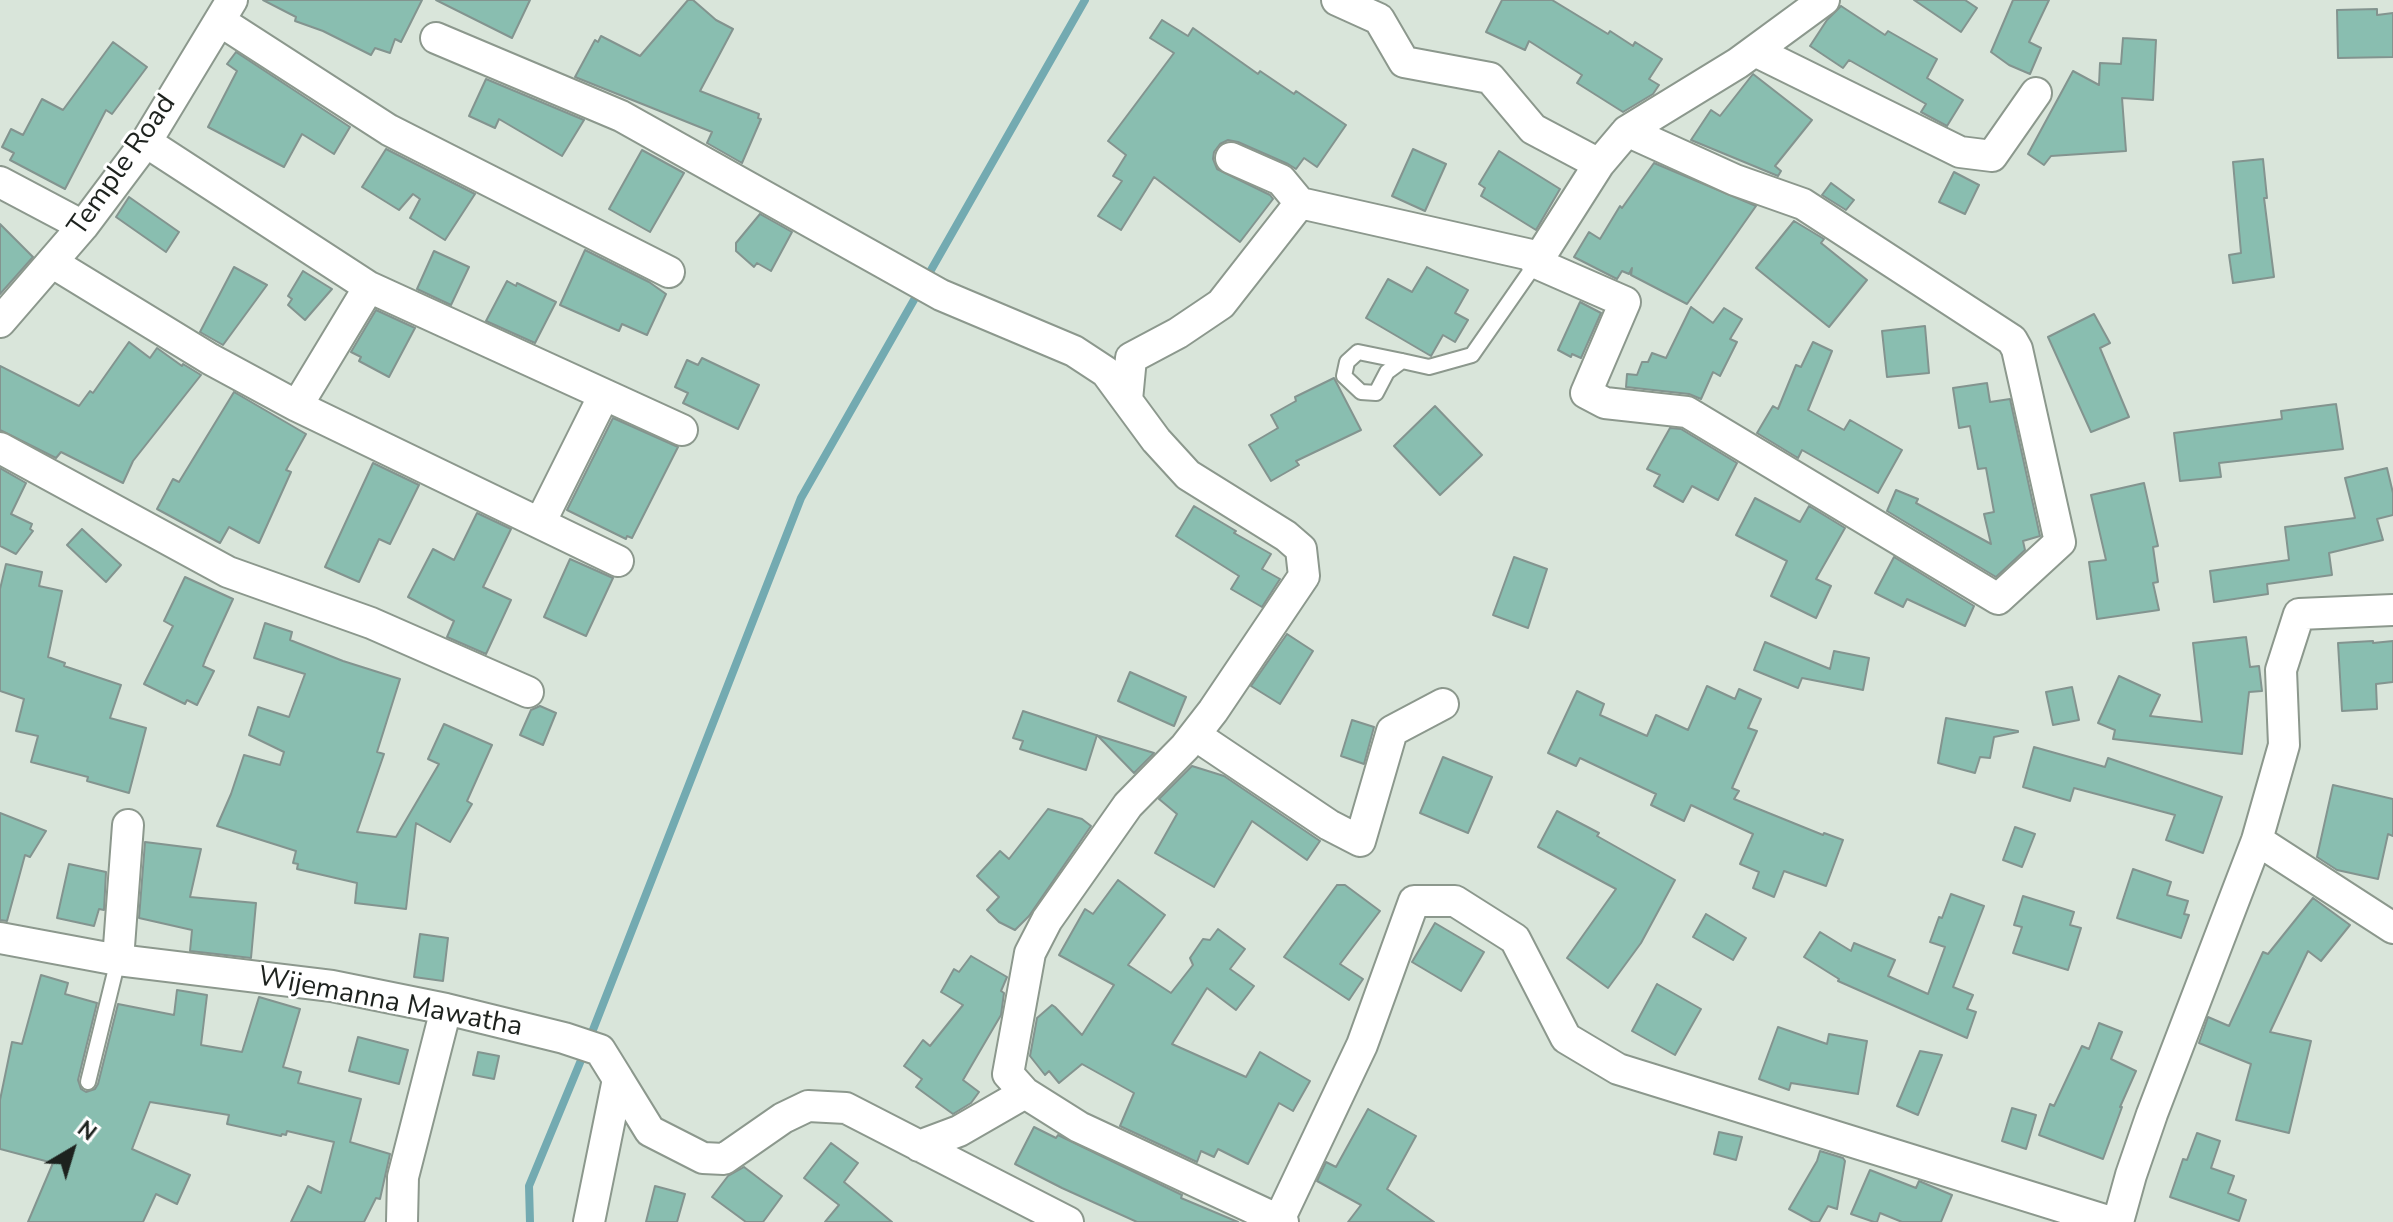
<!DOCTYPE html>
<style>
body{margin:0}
#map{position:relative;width:2393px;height:1222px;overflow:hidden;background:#d9e5da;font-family:"Nunito Sans",sans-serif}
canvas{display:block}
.north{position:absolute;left:32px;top:1110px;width:80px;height:80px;-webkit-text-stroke:6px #fff;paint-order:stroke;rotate:38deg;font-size:22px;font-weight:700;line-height:32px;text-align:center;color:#1d221e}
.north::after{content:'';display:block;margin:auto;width:28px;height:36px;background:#1d221e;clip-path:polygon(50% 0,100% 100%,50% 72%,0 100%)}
</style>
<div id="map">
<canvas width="2393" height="1222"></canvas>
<div class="north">N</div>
</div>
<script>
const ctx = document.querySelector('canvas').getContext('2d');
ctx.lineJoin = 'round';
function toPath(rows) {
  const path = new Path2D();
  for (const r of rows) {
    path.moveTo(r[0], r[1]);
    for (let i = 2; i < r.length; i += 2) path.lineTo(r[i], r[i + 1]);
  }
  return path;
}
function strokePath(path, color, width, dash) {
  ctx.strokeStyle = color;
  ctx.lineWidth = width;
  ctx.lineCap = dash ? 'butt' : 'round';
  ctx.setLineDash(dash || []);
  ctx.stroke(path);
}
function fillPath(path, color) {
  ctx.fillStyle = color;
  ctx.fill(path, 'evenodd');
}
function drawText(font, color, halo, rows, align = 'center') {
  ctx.font = font + ' "Nunito Sans",sans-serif';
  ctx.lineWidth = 6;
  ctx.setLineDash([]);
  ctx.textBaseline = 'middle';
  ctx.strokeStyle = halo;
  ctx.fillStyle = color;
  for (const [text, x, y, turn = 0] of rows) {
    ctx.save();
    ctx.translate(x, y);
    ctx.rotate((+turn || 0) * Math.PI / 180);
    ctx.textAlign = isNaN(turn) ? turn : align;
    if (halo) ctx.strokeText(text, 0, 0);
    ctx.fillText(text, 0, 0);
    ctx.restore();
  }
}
const stream = toPath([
 [589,1040,801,498,1085,0],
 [530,1222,529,1186,584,1053]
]);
const building = toPath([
 [263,0,422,0,401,42,395,39,390,53,375,48,371,55,323,31,295,21,296,17,263,0],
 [436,0,530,0,512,38,436,0],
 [688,0,693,0,716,20,733,29,700,91,759,114,758,118,761,119,742,163,707,143,712,132,575,77,595,40,598,42,601,36,640,56,688,0],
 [1502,0,1552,0,1608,34,1610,31,1633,46,1635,42,1662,59,1649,79,1659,85,1653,94,1623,112,1577,83,1582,75,1529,41,1525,50,1486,32,1502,0],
 [1914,0,1965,0,1977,8,1961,32,1914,0],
 [2013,0,2049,0,2029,42,2041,48,2030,74,2009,65,1991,52,2013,0],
 [1841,6,1885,35,1888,31,1937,59,1927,78,1963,100,1947,126,1921,112,1926,104,1849,60,1843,68,1810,46,1827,20,1841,6],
 [2377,9,2377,15,2393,13,2393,57,2338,58,2337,10,2377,9],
 [1162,20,1188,36,1193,28,1258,74,1260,71,1294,94,1296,91,1346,125,1317,167,1304,158,1296,169,1288,164,1238,142,1228,140,1220,144,1214,152,1213,159,1217,169,1270,195,1273,199,1240,242,1154,177,1121,230,1098,216,1122,181,1113,176,1126,155,1108,141,1174,53,1150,38,1162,20],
 [2123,38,2156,40,2153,100,2122,98,2126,151,2051,156,2044,165,2028,154,2073,71,2099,85,2100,63,2121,64,2123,38],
 [113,42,147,67,112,114,106,110,65,189,10,160,14,153,2,147,11,129,23,135,42,99,63,110,113,42],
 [236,52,350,127,334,154,302,134,284,167,208,127,237,71,227,64,236,52],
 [1753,74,1812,120,1775,166,1781,171,1778,176,1691,140,1711,110,1720,116,1753,74],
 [486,79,584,120,562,156,499,119,495,128,469,116,486,79],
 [386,149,475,194,445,240,410,218,420,199,413,194,399,210,362,187,386,149],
 [1413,149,1446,164,1425,211,1392,196,1413,149],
 [642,150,684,173,650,232,609,209,642,150],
 [1499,151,1560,189,1536,230,1481,196,1485,188,1479,184,1499,151],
 [2263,159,2267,198,2264,198,2274,277,2233,283,2229,255,2241,253,2233,162,2263,159],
 [1654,163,1756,206,1687,304,1631,275,1632,268,1629,274,1622,271,1617,279,1574,257,1589,232,1600,239,1620,206,1622,208,1654,163],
 [1954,172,1979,185,1965,214,1939,202,1954,172],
 [1831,183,1854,200,1846,210,1822,195,1831,183],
 [129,197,179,232,166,252,116,217,129,197],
 [760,214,792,232,771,271,757,263,754,267,736,251,736,243,760,214],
 [1794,221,1824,239,1821,243,1867,280,1829,327,1756,268,1794,221],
 [0,224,33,257,0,294,0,224],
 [585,250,649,282,666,294,647,335,622,324,619,331,560,305,585,250],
 [434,251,469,267,451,305,417,289,434,251],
 [234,267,267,285,223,345,200,332,234,267],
 [1427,267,1468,290,1455,313,1468,320,1455,342,1443,335,1431,356,1366,318,1388,279,1412,292,1427,267],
 [303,271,332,289,305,320,288,305,292,299,288,296,303,271],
 [507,281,516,286,517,283,556,302,535,343,486,321,507,281],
 [1580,302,1601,313,1581,358,1572,354,1571,357,1558,350,1580,302],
 [1691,307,1713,323,1724,308,1742,319,1730,339,1737,342,1720,376,1713,372,1701,399,1689,394,1626,387,1627,374,1637,375,1642,362,1648,362,1652,353,1666,358,1691,307],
 [376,310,415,328,389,377,359,361,361,357,351,352,376,310],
 [2094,314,2110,343,2100,348,2129,417,2091,432,2048,337,2094,314],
 [1925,326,1929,373,1887,377,1882,331,1925,326],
 [129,342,150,358,157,348,182,366,183,364,201,375,133,461,123,483,61,452,56,458,0,430,0,366,79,406,90,391,93,393,129,342],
 [1813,342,1832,351,1808,410,1844,430,1850,420,1902,450,1878,493,1802,450,1798,458,1757,433,1773,406,1778,409,1796,365,1801,367,1813,342],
 [702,358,759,385,738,429,683,403,688,393,675,387,687,360,698,365,702,358],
 [1334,378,1361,430,1296,461,1299,465,1271,481,1249,445,1278,428,1271,415,1296,401,1295,397,1334,378],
 [1987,383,1990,402,2010,399,2040,536,2023,541,2025,550,1996,577,1887,511,1896,490,1918,499,1916,503,1991,544,1984,514,1994,512,1986,468,1978,469,1970,426,1959,428,1953,388,1987,383],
 [234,392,306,434,286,470,291,472,259,543,229,527,220,543,157,509,173,479,179,482,234,392],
 [2336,404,2343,449,2219,463,2221,477,2180,481,2174,433,2282,419,2281,411,2336,404],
 [1435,406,1482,455,1440,495,1394,446,1435,406],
 [613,418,678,447,632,538,627,536,626,539,567,510,613,418],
 [1670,428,1681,429,1737,463,1718,500,1692,486,1683,502,1654,486,1660,475,1647,469,1670,428],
 [373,463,419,485,390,544,379,539,359,582,325,567,373,463],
 [0,468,26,483,11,514,32,524,30,529,33,531,16,554,0,546,0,468],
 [2387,468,2393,493,2393,515,2377,519,2383,540,2329,553,2332,575,2267,584,2268,594,2214,602,2210,571,2289,560,2285,527,2355,518,2345,478,2387,468],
 [2144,483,2158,546,2153,547,2158,582,2153,583,2159,610,2097,619,2089,562,2106,560,2091,495,2144,483],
 [1755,498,1800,522,1809,506,1845,528,1816,579,1831,586,1816,618,1771,596,1787,561,1736,535,1755,498],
 [1194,506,1236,531,1234,533,1271,554,1262,569,1280,579,1262,607,1231,589,1239,576,1176,536,1194,506],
 [477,513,511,529,483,587,511,600,486,654,447,637,454,621,408,597,433,549,454,560,477,513],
 [82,529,121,565,106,582,67,545,82,529],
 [1514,557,1547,569,1528,628,1493,615,1514,557],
 [1894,557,1974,606,1965,626,1907,599,1903,607,1875,593,1894,557],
 [570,559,613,578,586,636,544,617,570,559],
 [6,564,42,572,39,586,62,591,48,657,65,663,64,666,121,685,110,718,146,728,129,793,87,781,88,777,31,762,38,736,16,731,24,699,0,691,0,589,6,564],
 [185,577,233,599,206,658,203,666,214,671,197,705,187,700,185,704,144,684,173,626,164,621,185,577],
 [265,623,292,632,290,640,343,661,400,679,377,752,384,754,357,832,396,837,439,764,428,759,444,724,492,745,467,801,472,804,450,842,416,823,406,909,355,903,357,883,297,869,298,864,293,863,296,851,217,826,231,794,244,755,280,765,284,752,249,735,258,707,289,717,305,674,254,658,265,623],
 [1287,634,1313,651,1280,704,1251,686,1287,634],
 [2246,637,2250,667,2259,666,2262,691,2249,692,2242,754,2113,739,2115,730,2098,723,2119,676,2160,695,2150,716,2202,722,2193,643,2246,637],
 [2373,641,2373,643,2393,641,2393,682,2376,684,2377,709,2342,711,2338,643,2373,641],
 [1765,642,1830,669,1834,651,1869,658,1863,690,1802,678,1798,688,1754,670,1765,642],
 [1130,672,1186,697,1174,726,1118,701,1130,672],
 [1707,686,1735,699,1739,689,1761,699,1748,728,1757,731,1732,788,1739,791,1734,799,1823,835,1824,833,1843,840,1826,886,1784,871,1774,897,1753,888,1759,872,1740,864,1753,834,1691,805,1684,821,1651,805,1656,794,1580,758,1576,766,1548,753,1577,691,1604,704,1600,715,1647,736,1656,715,1688,730,1707,686],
 [2072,687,2079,720,2053,725,2046,692,2072,687],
 [540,706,556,713,543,745,520,735,531,710,540,706],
 [1023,711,1096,735,1154,753,1134,773,1097,735,1086,770,1020,749,1023,741,1013,738,1023,711],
 [1946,718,2018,731,2018,732,1994,737,1990,758,1980,757,1975,773,1938,763,1946,718],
 [1352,720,1374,727,1364,764,1341,756,1352,720],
 [2034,747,2105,767,2108,758,2222,797,2203,853,2166,840,2175,815,2074,788,2070,801,2023,787,2034,747],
 [1443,757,1492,777,1468,833,1420,813,1443,757],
 [1192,766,1224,776,1320,841,1307,860,1252,821,1214,887,1155,853,1177,814,1159,799,1192,766],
 [2333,785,2393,799,2393,836,2388,834,2378,879,2337,870,2317,857,2333,785],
 [1048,809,1082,819,1091,826,1029,916,1015,930,999,922,987,910,999,897,977,876,1000,851,1009,859,1048,809],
 [1557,811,1599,833,1597,836,1675,880,1641,943,1608,988,1567,958,1616,889,1538,847,1557,811],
 [0,813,46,831,30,857,25,855,7,921,0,920,0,813],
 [2015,827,2035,834,2022,867,2003,860,2015,827],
 [145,842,201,849,190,897,256,903,251,958,190,951,192,930,139,918,145,842],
 [69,864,106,872,104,910,99,909,94,926,57,918,69,864],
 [2133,869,2171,882,2167,895,2188,901,2184,914,2189,915,2181,938,2117,918,2133,869],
 [1118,880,1165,915,1128,965,1171,993,1193,965,1190,958,1203,939,1210,940,1218,929,1245,949,1230,969,1254,986,1236,1010,1207,988,1172,1044,1246,1077,1260,1052,1310,1081,1293,1111,1279,1103,1248,1164,1218,1149,1214,1157,1201,1151,1197,1162,1120,1126,1134,1093,1082,1064,1059,1083,1049,1071,1045,1075,1030,1056,1037,1018,1052,1005,1055,1007,1082,1035,1114,985,1059,955,1085,909,1093,914,1118,880],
 [1337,885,1345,885,1380,911,1340,964,1363,979,1349,1000,1284,957,1337,885],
 [1951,894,1984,906,1953,987,1973,995,1967,1009,1976,1012,1967,1038,1838,981,1839,979,1804,957,1820,932,1851,951,1854,943,1895,960,1888,976,1928,994,1945,947,1930,942,1939,917,1942,918,1951,894],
 [2023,896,2074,912,2070,925,2081,928,2068,970,2013,953,2022,927,2014,925,2023,896],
 [2313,898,2350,925,2321,961,2308,951,2270,1032,2311,1041,2289,1133,2236,1120,2251,1064,2199,1043,2208,1017,2229,1026,2263,952,2268,954,2313,898],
 [1706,914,1746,938,1733,960,1693,937,1706,914],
 [1435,923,1484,952,1461,991,1412,962,1435,923],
 [420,934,448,938,443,981,414,977,420,934],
 [971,956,1007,977,1001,991,1004,993,1001,1015,963,1080,979,1092,971,1103,953,1114,916,1087,922,1079,904,1066,923,1040,930,1046,963,1005,941,992,954,969,959,972,971,956],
 [41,975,68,983,65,994,97,1003,78,1080,81,1089,86,1092,95,1089,98,1084,118,1004,174,1015,177,990,207,995,201,1045,242,1052,259,997,300,1009,283,1067,301,1072,298,1083,361,1099,350,1142,390,1154,380,1199,376,1198,364,1222,291,1222,308,1186,321,1193,334,1142,287,1131,286,1135,282,1134,281,1136,227,1124,229,1115,150,1102,132,1149,190,1175,177,1204,156,1194,143,1222,28,1222,53,1163,0,1149,0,1100,12,1042,22,1044,41,975],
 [1657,984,1701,1009,1675,1055,1632,1031,1657,984],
 [2099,1023,2122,1032,2111,1059,2136,1071,2120,1107,2122,1107,2103,1159,2039,1135,2050,1104,2054,1106,2082,1046,2089,1049,2099,1023],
 [1778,1027,1827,1044,1829,1034,1867,1041,1858,1094,1791,1083,1789,1090,1759,1079,1778,1027],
 [358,1037,408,1050,399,1084,349,1071,358,1037],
 [1920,1051,1942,1055,1918,1115,1897,1106,1920,1051],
 [478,1052,499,1056,494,1079,473,1075,478,1052],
 [2012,1108,2036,1115,2026,1149,2002,1141,2012,1108],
 [1368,1109,1416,1136,1387,1189,1434,1222,1348,1222,1361,1205,1317,1181,1326,1162,1336,1167,1368,1109],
 [1034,1127,1056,1138,1058,1135,1182,1195,1181,1198,1238,1222,1137,1222,1062,1188,1015,1164,1034,1127],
 [1719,1132,1742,1137,1736,1160,1714,1154,1719,1132],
 [2197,1133,2220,1141,2211,1168,2234,1176,2228,1193,2246,1200,2239,1221,2170,1197,2183,1159,2187,1160,2197,1133],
 [831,1143,858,1163,844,1182,892,1222,825,1222,839,1205,804,1178,831,1143],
 [1820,1151,1843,1158,1845,1161,1837,1209,1828,1206,1819,1222,1813,1222,1789,1209,1817,1161,1820,1151],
 [744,1167,782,1196,763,1222,746,1222,712,1197,728,1176,744,1167],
 [1870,1170,1916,1188,1919,1181,1952,1195,1941,1222,1902,1222,1880,1213,1877,1222,1874,1222,1851,1214,1870,1170],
 [655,1186,685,1194,677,1222,646,1222,655,1186]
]);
const lane = toPath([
 [1402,361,1387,372,1376,393,1361,392,1344,376,1347,362,1358,352,1402,361,1429,367,1472,355,1536,263],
 [88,1082,118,960]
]);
const street = toPath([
 [1337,0,1379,19,1404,62,1490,78,1533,129,1599,164],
 [220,21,389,130,669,272],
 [436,38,621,116,941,295,1074,351,1106,372,1156,440,1188,475,1286,536,1301,549,1304,576,1213,711,1185,747,1128,805,1047,920,1030,953,1008,1074,1025,1093,1079,1127,1283,1222],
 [1755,51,1960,152,1992,156,2036,93],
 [1627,131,1735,180,1803,204,2012,340,2017,349,2060,542,1998,599,1687,412,1605,403,1586,393,1625,302,1536,263,1599,164,1627,131,1738,63,1824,0],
 [146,142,369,287,682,430],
 [1231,158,1281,180,1300,203],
 [0,182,83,226],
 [53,263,210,359,297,406,618,561],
 [0,322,83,226,146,142,232,0],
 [1127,400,1131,358,1178,333,1221,304,1300,203,1540,257],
 [297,406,369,287],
 [0,448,228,572,371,623,528,692],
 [540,523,604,395],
 [1195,735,1329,825,1360,841,1392,731,1443,704],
 [2257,840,2393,928],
 [0,938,118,960,332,986,446,1009,564,1038,600,1050,618,1079,589,1222],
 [118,960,128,825],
 [618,1079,650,1131,703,1158,724,1159,783,1118,808,1106,846,1108,1068,1222],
 [919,1146,959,1131,1025,1093],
 [1279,1220,1362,1045,1414,901,1455,901,1515,939,1566,1038,1618,1069,2111,1222],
 [402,1222,403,1177,446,1009],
 [2118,1222,2131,1175,2152,1114,2257,840,2284,745,2281,670,2299,614,2393,610]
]);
const streetNames = [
 ["Temple Road",123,166,-55],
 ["Wijemanna Mawatha",390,1003,11]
];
strokePath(stream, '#73aab1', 8);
fillPath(building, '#89beb0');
strokePath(building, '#83948f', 2);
strokePath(lane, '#8c988d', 18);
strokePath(street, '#8c988d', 34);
strokePath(lane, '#fff', 14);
strokePath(street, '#fff', 30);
drawText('28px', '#1d221e', '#fff', streetNames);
</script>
